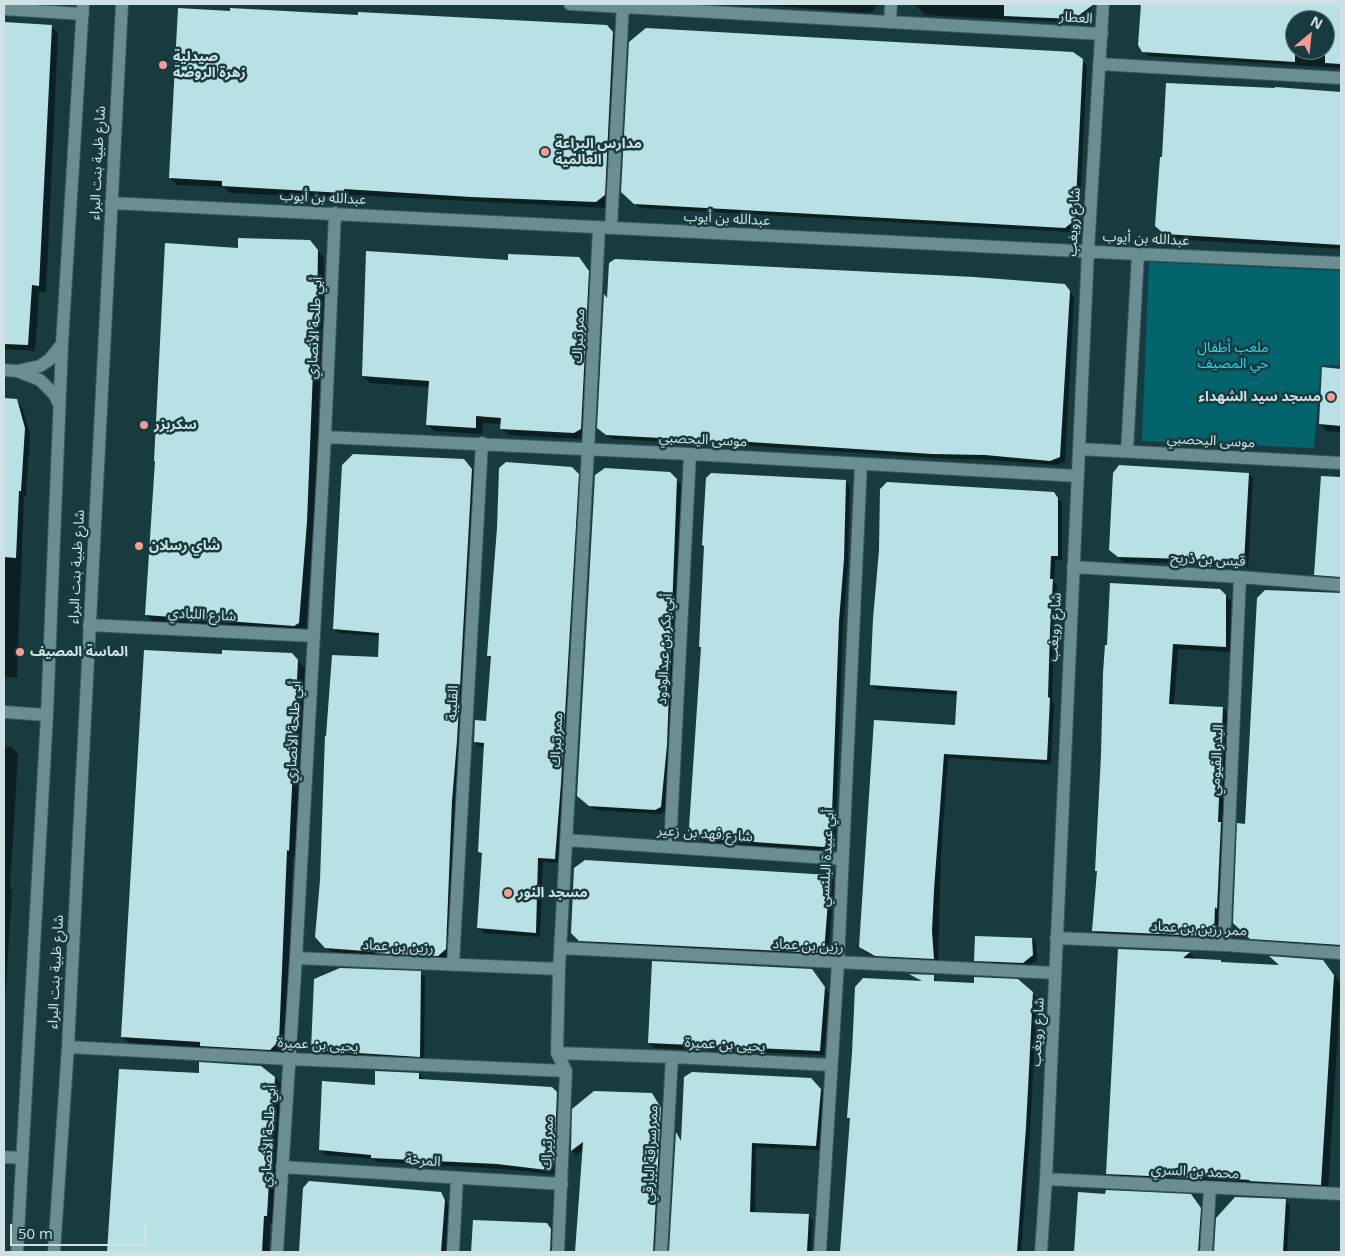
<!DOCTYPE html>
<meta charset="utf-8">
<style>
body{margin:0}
#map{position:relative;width:1345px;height:1256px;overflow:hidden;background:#183b3f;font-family:"Open Sans",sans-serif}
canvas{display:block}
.frame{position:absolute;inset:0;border:5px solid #cee1e3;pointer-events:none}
.north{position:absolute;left:1285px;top:10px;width:50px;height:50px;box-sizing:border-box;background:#183b3f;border:1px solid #617d81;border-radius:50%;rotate:28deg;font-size:14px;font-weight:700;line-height:20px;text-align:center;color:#cee1e3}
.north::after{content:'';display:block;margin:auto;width:18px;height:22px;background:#f59c94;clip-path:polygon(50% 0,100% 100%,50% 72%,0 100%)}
.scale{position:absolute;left:10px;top:1224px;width:136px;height:22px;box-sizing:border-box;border:2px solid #cee1e3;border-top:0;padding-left:6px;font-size:15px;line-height:18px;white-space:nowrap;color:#cee1e3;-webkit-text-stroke:4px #183b3f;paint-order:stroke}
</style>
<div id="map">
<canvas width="1345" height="1256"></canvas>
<div class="frame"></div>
<div class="north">N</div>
<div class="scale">50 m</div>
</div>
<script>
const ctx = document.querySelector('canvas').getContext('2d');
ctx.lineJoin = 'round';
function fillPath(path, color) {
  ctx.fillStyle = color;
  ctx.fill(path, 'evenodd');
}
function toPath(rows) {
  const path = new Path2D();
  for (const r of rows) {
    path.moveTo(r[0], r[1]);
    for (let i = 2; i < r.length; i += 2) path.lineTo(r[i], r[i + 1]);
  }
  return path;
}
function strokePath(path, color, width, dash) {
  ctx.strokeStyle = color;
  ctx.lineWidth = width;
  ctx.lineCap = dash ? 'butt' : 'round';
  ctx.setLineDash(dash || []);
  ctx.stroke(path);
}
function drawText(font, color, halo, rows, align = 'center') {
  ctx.font = font + ' "Open Sans","Noto Sans Arabic",sans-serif';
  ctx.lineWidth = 5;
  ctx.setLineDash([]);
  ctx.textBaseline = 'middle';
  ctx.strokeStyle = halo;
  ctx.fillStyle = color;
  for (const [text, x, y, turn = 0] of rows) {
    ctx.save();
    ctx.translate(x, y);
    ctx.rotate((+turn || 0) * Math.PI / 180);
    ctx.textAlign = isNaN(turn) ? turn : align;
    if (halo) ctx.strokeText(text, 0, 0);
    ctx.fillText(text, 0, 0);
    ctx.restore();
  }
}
const green = toPath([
 [1149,262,1341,271,1341,366,1321,365,1314,448,1142,441]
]);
const shadow = toPath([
 [751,4,878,4,872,12,866,13],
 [915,4,1091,4,1090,15,1079,23,925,15],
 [1142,4,1341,4,1341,68,1148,56,1140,45],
 [1295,20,1325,20,1325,50,1295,50],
 [359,16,606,26,620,40,611,202,604,208,351,195,351,199,230,193,224,187,177,185,170,178],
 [4,23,51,26,58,33,46,292,39,292,35,351,4,349],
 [1082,60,1087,65,1079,225,1070,232,640,208,622,191],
 [1276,88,1341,93,1341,249,1170,239,1156,226],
 [239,249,317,249,324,258,324,327,322,327,316,485,306,630,301,633,154,622,146,614],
 [509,261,582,263,591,277,587,436,582,439,509,435,502,429,502,424,483,423,482,434,434,431,427,424,429,387,370,383,363,376],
 [1069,290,1074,297,1065,462,1055,465,990,460,937,458,738,445,738,446,612,439,603,433,608,300],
 [1323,369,1341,370,1341,432,1327,431,1320,424],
 [4,400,16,401,22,407,30,434,26,496,24,496,17,677,4,677],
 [469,465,477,474,450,954,443,960,331,952,326,947,379,658,380,636,339,633,334,629],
 [571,468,583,480,560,863,543,862,540,937,484,933,479,928,483,856,479,852,485,747,480,747,475,742,488,723,492,659,488,655],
 [670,473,681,485,671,751,665,811,660,814,595,810,583,800],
 [1249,474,1253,478,1248,567,1191,563,1123,562,1111,549],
 [1322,477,1341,479,1341,572,1320,571],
 [845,481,850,486,848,564,843,626,835,846,829,851,704,842,699,838,703,648],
 [1054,493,1062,503,1062,560,1055,560,1054,582,1057,585,1054,636,1052,702,1054,703,1051,764,948,758,941,854,938,963,881,960,865,952,860,947,956,726,958,695,876,689,871,685],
 [1220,590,1231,601,1230,652,1178,649,1174,705,1223,708,1228,713,1222,825,1226,829,1218,938,1215,941,1098,935,1093,930,1098,872,1104,673],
 [1266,592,1341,597,1341,949,1256,942,1234,923,1246,825],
 [291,654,305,668,295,857,293,857,286,1048,277,1056,209,1053,204,1048,129,1043,122,1036,223,655],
 [4,747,11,747,18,754,10,889,12,891,4,1017],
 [829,876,834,881,828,957,584,945,572,932],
 [1032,939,1036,943,1037,960,1027,967,980,965,976,960],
 [1119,950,1190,953,1197,960,1221,962,1222,963,1281,966,1322,961,1330,969,1341,983,1328,1191,1115,1181,1108,1173],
 [811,970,829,993,824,1055,654,1048,649,1043],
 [420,973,425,977,424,1061,317,1054,312,1050],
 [912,975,933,976,938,983,1032,993,1037,998,1030,1132,1021,1252,841,1252,851,1120,848,1118,923,982],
 [120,1070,275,1078,282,1086,274,1223,270,1223,269,1252,108,1252],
 [419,1074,424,1080,552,1088,561,1098,558,1170,553,1174,503,1169,377,1162,374,1159,326,1155,321,1150,376,1086],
 [810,1079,825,1095,820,1150,756,1147,755,1213,808,1215,813,1220,811,1252,670,1252,677,1135,682,1142],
 [651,1095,665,1114,657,1252,576,1252,584,1149,576,1155,572,1151,574,1109],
 [304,1188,441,1193,445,1198,449,1206,446,1252,300,1252],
 [1079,1193,1195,1201,1205,1213,1202,1252,1074,1252],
 [1285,1201,1290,1205,1287,1252,1215,1252,1218,1218],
 [474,1221,546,1225,555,1235,555,1252,473,1252]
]);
const building = toPath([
 [1004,4,1094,4,1074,19,1004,16],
 [1141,4,1341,4,1341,64,1325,63,1325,20,1295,20,1295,62,1142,52,1138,45],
 [178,8,230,11,230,8,358,15,358,12,607,25,613,32,605,195,596,202,471,197,344,189,344,193,222,186,222,181,169,178],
 [4,22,52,25,39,286,32,285,28,345,4,344],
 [646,28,1073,52,1083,59,1075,220,1065,228,634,204,621,192,629,42],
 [1166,83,1275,88,1275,87,1341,92,1341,245,1164,234,1155,226,1160,157,1162,157],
 [238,238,310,240,318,250,317,320,315,320,307,522,299,623,294,626,145,615,155,461,154,461,165,243,238,248],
 [366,251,508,260,508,254,579,257,589,271,581,429,574,433,500,429,501,418,476,416,476,428,426,425,429,381,362,376],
 [615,259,974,277,1065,284,1070,291,1060,457,1050,461,985,455,932,454,734,441,734,442,606,435,597,428,604,294,607,298,609,263],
 [1322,367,1341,369,1341,426,1319,424],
 [4,398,17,399,25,428,21,491,19,491,16,558,4,557],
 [353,454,464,459,472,469,457,741,452,801,446,949,438,956,374,953,378,952,325,948,315,937,320,880,325,736,326,736,332,655,378,657,379,633,333,629,342,465],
 [506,462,572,467,579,474,561,783,555,859,538,858,536,933,477,928,482,853,478,852,484,743,474,742,475,720,486,721,491,656,487,656,497,528,499,468],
 [1119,465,1249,473,1244,563,1186,559,1118,557,1109,550,1113,473],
 [605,468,670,472,677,479,667,745,661,807,655,810,589,806,577,796,595,475],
 [711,473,846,480,844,559,839,621,831,841,824,847,698,838,689,828,701,647,699,647,704,546,702,545,706,478],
 [1321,476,1341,477,1341,577,1314,575],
 [887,482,1054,492,1058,498,1058,556,1051,556,1050,579,1053,579,1050,631,1048,697,1050,698,1047,760,944,754,934,890,932,931,934,959,875,956,859,947,874,720,955,725,957,691,870,685,873,619,879,550,880,489],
 [1110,583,1220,589,1226,595,1226,647,1173,644,1169,704,1223,707,1218,822,1221,822,1217,909,1215,907,1214,933,1209,936,1092,931,1097,871,1095,871,1101,755,1103,673,1105,645,1107,645],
 [1265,590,1341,593,1341,945,1250,939,1233,923,1237,823,1245,824,1257,598],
 [144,650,222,654,222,650,292,653,298,660,289,851,287,850,279,1041,270,1050,200,1046,200,1042,121,1037],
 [585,860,830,875,824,953,579,941,571,933,574,868],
 [975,936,1032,938,1033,955,1023,963,974,961],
 [1118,949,1190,952,1183,958,1221,960,1221,962,1279,965,1269,956,1323,960,1334,975,1321,1185,1249,1181,1250,1180,1192,1176,1192,1178,1106,1174],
 [652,961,812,969,825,987,820,1051,648,1043],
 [340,968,421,971,420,1057,311,1050,314,979],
 [909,974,934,975,934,981,974,983,974,977,1018,979,1033,992,1026,1127,1017,1252,840,1252,850,1118,847,1118,852,1053,855,987,863,978,922,981],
 [199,1062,261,1066,275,1077,267,1216,264,1216,262,1252,107,1252,119,1069,199,1073],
 [375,1071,419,1073,419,1079,552,1087,557,1092,554,1165,547,1170,497,1164,371,1158,371,1155,319,1150,322,1081,375,1085],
 [692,1072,811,1078,821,1089,816,1146,752,1143,750,1212,809,1214,807,1252,669,1252,676,1132,681,1141,684,1077],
 [594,1091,652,1093,661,1108,653,1252,575,1252,583,1142,571,1151,572,1109],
 [309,1181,441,1192,445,1200,441,1252,299,1252,303,1188],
 [1106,1190,1191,1194,1201,1208,1198,1252,1074,1252,1078,1192,1105,1194],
 [1235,1197,1286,1199,1283,1252,1214,1252,1216,1218],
 [473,1220,547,1223,551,1229,550,1252,471,1252]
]);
const minor = toPath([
 [570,4,1102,34],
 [4,9,83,14],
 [890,21,891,4],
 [1099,64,1341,78],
 [111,203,1138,254,1341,263],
 [611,228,623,4],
 [4,370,17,371,40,366,49,360,62,344],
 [17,371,40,380,54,394,59,404],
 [325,437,690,454,1078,476],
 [1079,449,1341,463],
 [1127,451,1138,254],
 [1073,567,1240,577,1341,585],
 [89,625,314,636],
 [4,712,47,715],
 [566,840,842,859],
 [670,847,690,454],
 [1056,938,1224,945,1341,953],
 [1224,945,1240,577],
 [560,948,1055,973],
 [296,958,559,969],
 [453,965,482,443],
 [68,1047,289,1059,566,1071],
 [557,1053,672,1057,831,1065],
 [4,1157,22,1158],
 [282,1167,562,1184],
 [1046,1179,1341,1194],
 [17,1252,47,715,62,344,83,4],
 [54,1252,68,1047,122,4],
 [277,1252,296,958,325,437,335,213],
 [453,1252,457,1179],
 [558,1252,566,1071,557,1053,559,969,588,450,599,228],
 [661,1252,672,1057],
 [820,1252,838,963,861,464],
 [1041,1252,1046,1179,1088,251,1103,4],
 [1206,1252,1210,1188]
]);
const markers = [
 [163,65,5,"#f59c94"],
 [545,152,5,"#f59c94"],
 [1331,397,5,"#f59c94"],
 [144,425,5,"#f59c94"],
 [139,546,5,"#f59c94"],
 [20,652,5,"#f59c94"],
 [508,893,5,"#f59c94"]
];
const streetNames = [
 ["العطار",1076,18,4],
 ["شارع ظبية بنت البراء",98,163,-87],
 ["عبدالله بن أيوب",323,198,3],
 ["عبدالله بن أيوب",727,219,3],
 ["شارع رويغب",1074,222,-87],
 ["عبدالله بن أيوب",1146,239,3],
 ["أبي طلحة الأنصاري",315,328,-87],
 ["ممر تبراك",579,336,-87],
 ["موسى اليحصبي",703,440,3],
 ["موسى اليحصبي",1211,441,3],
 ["قيس بن ذريح",1208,560,3],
 ["شارع ظبية بنت البراء",77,567,-87],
 ["شارع اللبادي",202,615,3],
 ["شارع رويغب",1055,627,-87],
 ["أبي بكر بن عبدالودود",665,649,-87],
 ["القليبة",453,703,-87],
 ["أبي طلحة الأنصاري",294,732,-87],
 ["ممر تبراك",557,740,-87],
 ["البدر الفيومي",1217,760,-87],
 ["شارع فهد بن زعير",705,834,4],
 ["أبي عبيدة البلنسي",827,858,-87],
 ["ممر رزين بن عماد",1199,929,3],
 ["رزين بن عماد",808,946,3],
 ["رزين بن عماد",398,947,3],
 ["شارع ظبية بنت البراء",56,972,-87],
 ["شارع رويغب",1038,1032,-87],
 ["يحيى بن عميرة",318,1045,3],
 ["يحيى بن عميرة",725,1045,3],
 ["أبي طلحة الأنصاري",269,1136,-87],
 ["ممر تبراك",548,1143,-88],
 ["ممر سراقة البارقي",651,1154,-87],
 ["المرخة",423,1161,4],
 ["محمد بن السري",1195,1172,3]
];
const poiNames = [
 ["صيدلية",173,57],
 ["زهرة الروضة",173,73],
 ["مدارس البراعة",555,144],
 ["العالمية",555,160],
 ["مسجد سيد الشهداء",1321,397,"right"],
 ["سكربزر",154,425],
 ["شاي رسلان",149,546],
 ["الماسة المصيف",30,652],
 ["مسجد النور",518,893]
];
const parkNames = [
 ["ملعب أطفال",1233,348],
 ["حي المصيف",1233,364]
];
fillPath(green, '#03646d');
fillPath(shadow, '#0007');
fillPath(building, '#b9e0e4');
strokePath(minor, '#3a575b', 14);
strokePath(minor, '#6a8e92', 12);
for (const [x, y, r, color] of markers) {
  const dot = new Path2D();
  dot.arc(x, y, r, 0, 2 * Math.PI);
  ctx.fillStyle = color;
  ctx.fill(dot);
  strokePath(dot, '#183b3f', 2);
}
drawText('14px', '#cee1e3', '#183b3f', streetNames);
drawText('bold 14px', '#cee1e3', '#183b3f', poiNames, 'left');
drawText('14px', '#27d8e9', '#183b3f', parkNames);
</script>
